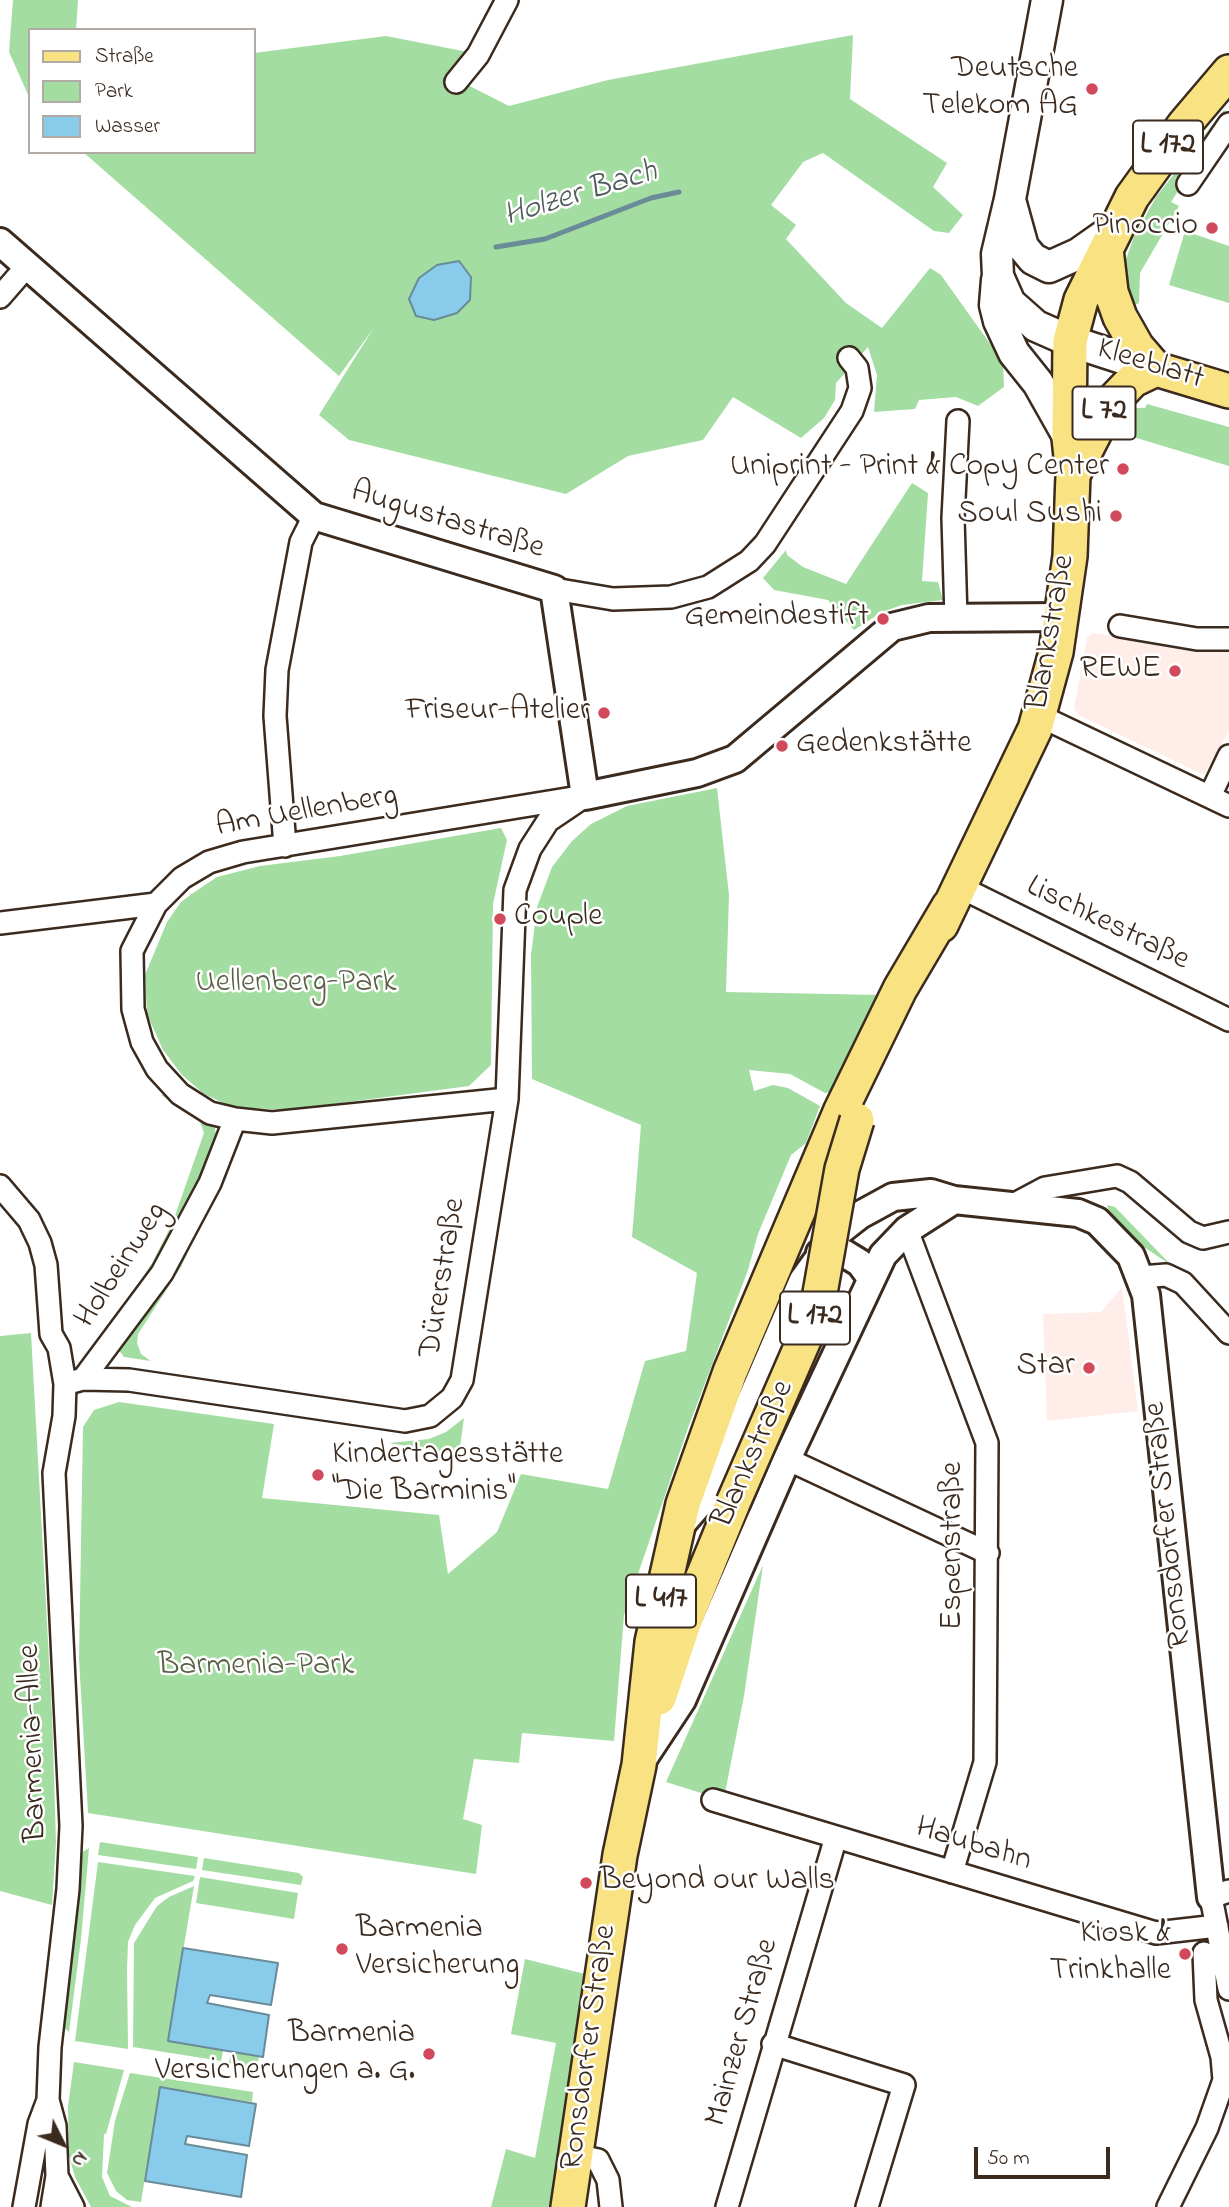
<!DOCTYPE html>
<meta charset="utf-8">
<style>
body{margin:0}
#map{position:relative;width:1229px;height:2207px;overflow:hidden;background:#fff;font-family:"Indie Flower",sans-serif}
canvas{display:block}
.legend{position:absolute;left:28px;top:28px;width:228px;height:126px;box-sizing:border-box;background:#fff;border:2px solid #b1aaa5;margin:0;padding:9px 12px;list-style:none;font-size:21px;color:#3b2a1e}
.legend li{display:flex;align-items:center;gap:14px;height:35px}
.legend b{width:35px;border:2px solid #b1aaa5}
.north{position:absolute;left:28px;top:2109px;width:70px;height:70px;-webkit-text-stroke:5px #fff;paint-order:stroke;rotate:133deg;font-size:19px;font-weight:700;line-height:28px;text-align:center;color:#3b2a1e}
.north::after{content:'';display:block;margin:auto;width:24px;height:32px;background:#3b2a1e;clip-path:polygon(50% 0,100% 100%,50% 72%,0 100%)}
.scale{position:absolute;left:974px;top:2147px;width:136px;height:32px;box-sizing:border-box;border:4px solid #3b2a1e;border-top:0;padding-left:9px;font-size:21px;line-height:24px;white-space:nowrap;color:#3b2a1e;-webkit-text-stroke:5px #fff;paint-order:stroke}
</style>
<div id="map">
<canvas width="1229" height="2207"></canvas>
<ul class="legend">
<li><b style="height:9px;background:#f8e281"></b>Straße</li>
<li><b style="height:19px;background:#a4dda2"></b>Park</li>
<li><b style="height:19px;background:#89cbea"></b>Wasser</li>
</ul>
<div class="north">N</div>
<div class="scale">50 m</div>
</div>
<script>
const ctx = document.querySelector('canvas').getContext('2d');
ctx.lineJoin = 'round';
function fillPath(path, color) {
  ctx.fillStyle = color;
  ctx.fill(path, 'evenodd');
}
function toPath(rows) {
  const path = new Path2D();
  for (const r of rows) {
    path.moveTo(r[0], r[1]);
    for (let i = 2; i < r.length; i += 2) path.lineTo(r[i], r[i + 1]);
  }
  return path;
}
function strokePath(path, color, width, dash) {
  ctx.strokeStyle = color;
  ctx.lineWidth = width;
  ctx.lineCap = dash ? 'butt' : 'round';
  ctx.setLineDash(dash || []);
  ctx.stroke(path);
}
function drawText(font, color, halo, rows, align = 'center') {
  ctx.font = font + ' "Indie Flower",sans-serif';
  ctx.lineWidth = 5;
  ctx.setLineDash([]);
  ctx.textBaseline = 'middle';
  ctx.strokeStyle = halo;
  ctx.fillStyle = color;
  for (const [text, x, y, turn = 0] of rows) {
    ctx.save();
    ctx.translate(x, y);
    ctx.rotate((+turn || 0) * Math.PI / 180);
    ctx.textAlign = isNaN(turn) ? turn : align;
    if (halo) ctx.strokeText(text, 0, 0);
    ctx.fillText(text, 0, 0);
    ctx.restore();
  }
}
const built = toPath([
 [1093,633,1229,651,1229,731,1204,775,1078,715,1074,708,1087,638],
 [1122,1287,1138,1411,1047,1421,1043,1314,1101,1312]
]);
const green = toPath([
 [13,0,78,0,76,30,30,30,30,99,9,52],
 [853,35,850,99,947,163,933,187,963,215,949,233,934,231,823,153,803,162,771,205,796,225,786,239,846,303,882,328,930,268,941,275,1003,362,1004,387,978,406,956,397,919,400,915,409,874,412,877,375,868,347,836,383,835,400,824,418,801,438,733,397,703,440,628,456,566,494,349,440,319,415,373,329,339,376,83,152,254,152,254,53,386,36,468,52,452,77,509,106,608,80],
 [1224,110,1228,113,1171,202,1179,206,1140,273,1139,303,1125,310,1122,270,1134,237,1156,197],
 [1185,231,1229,246,1229,303,1169,285],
 [1147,404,1229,427,1229,466,1130,436,1123,440,1128,415,1135,408,1145,408],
 [912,483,928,493,922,581,938,582,943,600,902,605,882,612,854,630,828,600,774,590,763,578,786,550,787,555,803,567,846,584],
 [717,788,729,895,726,992,882,995,835,1091,825,1093,790,1074,749,1070,754,1091,773,1085,788,1088,820,1106,806,1143,791,1155,758,1234,748,1270,688,1428,624,1615,614,1741,522,1733,519,1763,474,1759,463,1819,482,1825,476,1874,88,1813,79,1659,83,1427,94,1410,119,1402,274,1424,262,1498,439,1515,448,1574,497,1532,521,1474,608,1489,645,1361,686,1351,697,1273,632,1237,641,1125,532,1079,531,955,537,907,552,867,572,841,591,824,627,806],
 [501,828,507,840,493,904,491,1065,469,1086,288,1110,232,1107,204,1094,182,1075,163,1050,147,1014,145,975,167,922,181,902,193,893,217,877,260,866,340,856],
 [171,1094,214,1123,217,1141,183,1228,116,1318,152,1263,172,1224,204,1133,200,1122,161,1095],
 [211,1202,181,1267,138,1334,137,1343,141,1354,151,1361,124,1357,117,1348],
 [1107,1205,1115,1207,1172,1266,1144,1247,1109,1212],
 [31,1333,52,1714,56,1842,52,1905,0,1891,0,1336],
 [464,1418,459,1455,389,1443,429,1439,446,1432],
 [763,1565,744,1696,725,1793,714,1797,666,1782],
 [100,1842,198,1857,196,1869,98,1855],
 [89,1848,81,1939,69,2032,59,2023,78,1855],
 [204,1858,299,1873,303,1877,301,1885,202,1870],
 [98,1862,195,1876,193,1881,155,1898,135,1925,128,1942,127,1970,128,2049,75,2041],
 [200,1877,298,1893,294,1919,196,1903],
 [194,1886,168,2041,223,2051,221,2061,133,2047,134,1943,157,1906,169,1897],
 [525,1959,585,1974,551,2207,491,2207,506,2149,535,2158,556,2043,511,2034],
 [231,2052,259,2056,257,2067,229,2063],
 [74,2062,124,2070,106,2134,104,2134,102,2177,110,2196,132,2207,91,2207,75,2177,69,2156,68,2106],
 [130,2073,253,2092,252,2102,160,2087,141,2202,127,2200,116,2191,107,2173,115,2121]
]);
const water = toPath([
 [459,261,471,277,470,300,457,313,434,320,416,316,409,299,419,278,437,265,459,261],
 [183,1948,278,1963,271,2005,210,1995,207,2003,269,2015,263,2057,168,2041,183,1948],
 [160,2087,256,2104,249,2146,187,2136,185,2144,247,2155,241,2197,145,2181,160,2087]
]);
const stream = toPath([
 [496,247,545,239,651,198,679,192]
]);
const minor = toPath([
 [456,82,478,55,507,0],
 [1188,184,1229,124],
 [0,297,27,266],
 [554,589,613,599,671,597,708,587,749,561,765,544,852,411,860,388,857,368,849,358],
 [956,618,953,518,958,421],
 [1120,626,1197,639,1229,639],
 [1040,716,1229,806],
 [1210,796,1229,756],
 [285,846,275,716,277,670,301,542,314,516],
 [958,886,1229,1020],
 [0,923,156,904],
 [507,1099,272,1123,235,1119,210,1113,180,1094,157,1069,142,1042,133,1009,132,951,156,904,182,878,209,862,243,852,579,797],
 [0,1186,29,1220,40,1243,46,1265,51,1334,59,1348,65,1384,64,1416,54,1473,71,1826,68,1889,50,2047,48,2100,55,2126,57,2176,52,2207],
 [1013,1205,1045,1188,1117,1176,1130,1182,1189,1232,1203,1238,1229,1232],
 [907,1230,987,1443,985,1762,952,1872],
 [1141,1277,1166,1275,1183,1283,1229,1333],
 [83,1379,162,1273,210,1183,235,1119],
 [65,1384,83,1379,129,1380,405,1421,430,1416,452,1398,462,1380,507,1099,515,890,530,849,548,821,585,796],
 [787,1459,988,1553],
 [713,1800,1156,1933,1217,1926],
 [1229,1891,1211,1897,1229,1989],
 [773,2044,904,2085,867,2207],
 [575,2155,598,2160,608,2180,611,2207],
 [57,2176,73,2207],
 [24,2207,39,2124,48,2100],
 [727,2207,836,1837],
 [1168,2207,1207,2128,1224,2080,1222,2057,1206,2000,1204,1953]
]);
const tertiary = toPath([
 [0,242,314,516,554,589,585,796,697,773,735,759,892,627,929,618,1062,617],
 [820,1253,842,1252,860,1263,871,1278],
 [679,1527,713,1488,803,1280,837,1233,860,1215,893,1197,931,1193,954,1200,1078,1213,1097,1221,1131,1256,1146,1295,1211,1897],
 [639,1765,682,1700,787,1459,883,1255,907,1230,954,1200]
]);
const secondary = toPath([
 [1047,0,1010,199,997,254,998,276,1010,303,1036,326,1070,341,1156,369],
 [1010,200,1023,247,1033,259,1049,267,1078,254,1115,228],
 [997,280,995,305,999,321,1014,353,1038,383,1069,438]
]);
const primary = toPath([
 [1106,249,1111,292,1120,317,1137,347,1156,369],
 [1156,369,1229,391],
 [1073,475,1109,405,1133,380,1156,369],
 [941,925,1035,729,1056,652,1070,556,1073,475,1069,438,1070,341,1081,300,1132,197,1184,125,1229,72],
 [659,1698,684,1623,733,1503],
 [568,2207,620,1855,639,1765,652,1642,683,1504,730,1372,841,1110,900,989,949,906]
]);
const primaryBridge = toPath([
 [733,1503,817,1310,842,1169,857,1120]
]);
const markers = [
 [1092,89,7,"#d1495b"],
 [1212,228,7,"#d1495b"],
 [1123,469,7,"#d1495b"],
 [1116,516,7,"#d1495b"],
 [883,619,7,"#d1495b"],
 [1175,671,7,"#d1495b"],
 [604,713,7,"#d1495b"],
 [782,746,7,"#d1495b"],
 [500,919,7,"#d1495b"],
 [1089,1368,7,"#d1495b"],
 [318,1475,7,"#d1495b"],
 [586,1883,7,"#d1495b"],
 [342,1949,7,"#d1495b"],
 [1185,1954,7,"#d1495b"],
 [429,2054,7,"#d1495b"]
];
const shields = [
 [1168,147,70],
 [1104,413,63],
 [815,1318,70],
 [661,1601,70]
];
const shieldNames = [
 ["L 172",1168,147],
 ["L 72",1104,413],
 ["L 172",815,1318],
 ["L 417",661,1601]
];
const poiNames = [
 ["Deutsche",1078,71],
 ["Telekom AG",1078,108],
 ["Pinoccio",1198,228],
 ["Uniprint - Print & Copy Center",1109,469],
 ["Soul Sushi",1102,516],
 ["Gemeindestift",869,619],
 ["REWE",1161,671],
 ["Friseur-Atelier",590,713],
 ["Gedenkstätte",796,746,"left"],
 ["Couple",514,919,"left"],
 ["Star",1075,1368],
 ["Kindertagesstätte",332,1457,"left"],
 ["\"Die Barminis\"",332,1494,"left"],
 ["Beyond our Walls",600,1883,"left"],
 ["Barmenia",356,1931,"left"],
 ["Versicherung",356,1968,"left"],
 ["Kiosk &",1171,1936],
 ["Trinkhalle",1171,1973],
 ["Barmenia",415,2036],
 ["Versicherungen a. G.",415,2073]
];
const streetNames = [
 ["Kleeblatt",1150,366,17],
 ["Augustastraße",447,522,17],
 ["Blankstraße",1053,633,-80],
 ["Am Uellenberg",307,813,-10],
 ["Lischkestraße",1107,925,26],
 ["Holbeinweg",123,1266,-57],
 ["Dürerstraße",445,1278,-81],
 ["Blankstraße",755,1455,-66],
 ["Ronsdorfer Straße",1170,1525,-96],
 ["Espenstraße",955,1546,-90],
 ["Barmenia-Allee",35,1743,-92],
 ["Haubahn",973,1846,17],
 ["Mainzer Straße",744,2033,-74],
 ["Ronsdorfer Straße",591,2048,-82]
];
const parkNames = [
 ["Uellenberg-Park",296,985],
 ["Barmenia-Park",256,1668]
];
const waterNames = [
 ["Holzer Bach",581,196,-17]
];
fillPath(built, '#feede9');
fillPath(green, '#a4dda2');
fillPath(water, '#89cbea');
strokePath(water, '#6a8b98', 2);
strokePath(stream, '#6a8b98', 5);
strokePath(minor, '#3b2a1e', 26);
strokePath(tertiary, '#3b2a1e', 32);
strokePath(secondary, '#3b2a1e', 35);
strokePath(primary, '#3b2a1e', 38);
strokePath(minor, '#fff', 21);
strokePath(tertiary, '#fff', 26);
strokePath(secondary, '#fff', 30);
strokePath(primary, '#f8e281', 33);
strokePath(primaryBridge, '#3b2a1e', 38, []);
strokePath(primaryBridge, '#f8e281', 33);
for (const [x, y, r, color] of markers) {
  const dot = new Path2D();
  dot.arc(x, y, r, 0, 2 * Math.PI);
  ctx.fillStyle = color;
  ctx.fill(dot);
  strokePath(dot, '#fff', 2.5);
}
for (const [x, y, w] of shields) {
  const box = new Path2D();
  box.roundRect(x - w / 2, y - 26.5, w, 53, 5);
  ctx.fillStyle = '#fff';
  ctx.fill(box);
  strokePath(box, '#3b2a1e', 2);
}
drawText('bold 30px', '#3b2a1e', null, shieldNames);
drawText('32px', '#3b2a1e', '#fff', poiNames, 'right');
drawText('32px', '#3b2a1e', '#fff', streetNames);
drawText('32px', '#5a6046', '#fff', parkNames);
drawText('italic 33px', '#525a5b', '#fff', waterNames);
</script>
